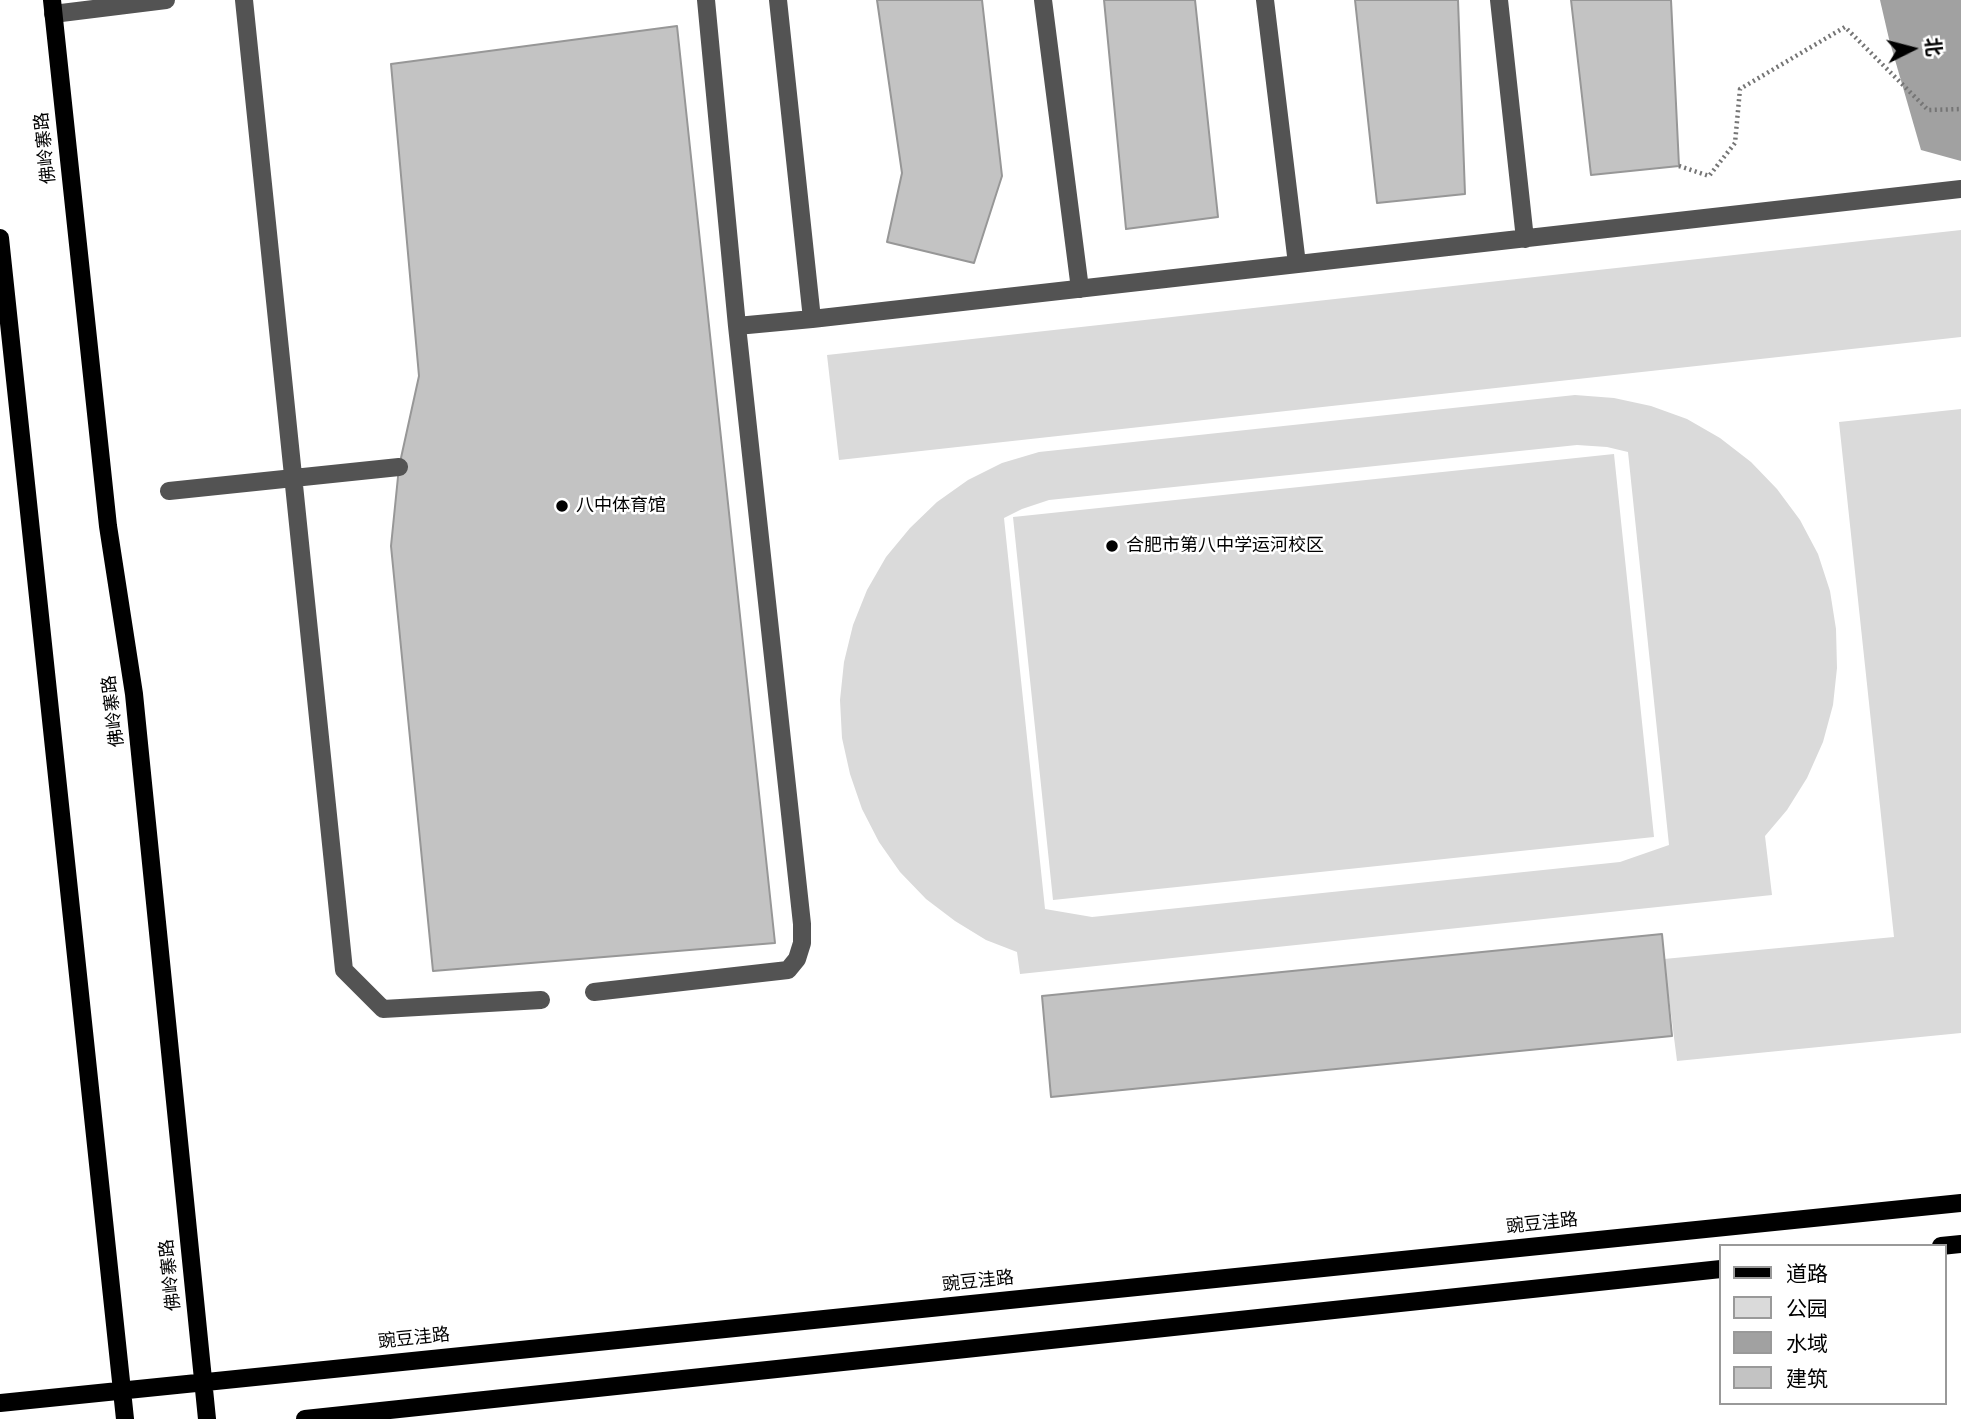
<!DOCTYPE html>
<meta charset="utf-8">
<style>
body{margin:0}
#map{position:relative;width:1961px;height:1419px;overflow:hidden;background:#fff;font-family:"DM Sans","Noto Sans SC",sans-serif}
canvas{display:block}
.legend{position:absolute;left:1719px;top:1244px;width:228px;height:161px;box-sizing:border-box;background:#fff;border:2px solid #999;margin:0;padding:9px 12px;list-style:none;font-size:21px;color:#000}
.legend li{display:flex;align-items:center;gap:14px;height:35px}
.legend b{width:35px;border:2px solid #999}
.north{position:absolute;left:1877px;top:14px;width:70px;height:70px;-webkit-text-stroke:5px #fff;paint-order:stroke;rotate:84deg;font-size:19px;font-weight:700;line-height:28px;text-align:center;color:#000}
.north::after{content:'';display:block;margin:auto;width:24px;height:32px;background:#000;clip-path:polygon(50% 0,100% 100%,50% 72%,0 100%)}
</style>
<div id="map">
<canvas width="1961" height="1419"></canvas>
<ul class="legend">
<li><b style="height:9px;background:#000"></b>道路</li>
<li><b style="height:19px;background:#dadada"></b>公园</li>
<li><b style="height:19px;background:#a1a1a1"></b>水域</li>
<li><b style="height:19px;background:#c3c3c3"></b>建筑</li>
</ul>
<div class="north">北</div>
</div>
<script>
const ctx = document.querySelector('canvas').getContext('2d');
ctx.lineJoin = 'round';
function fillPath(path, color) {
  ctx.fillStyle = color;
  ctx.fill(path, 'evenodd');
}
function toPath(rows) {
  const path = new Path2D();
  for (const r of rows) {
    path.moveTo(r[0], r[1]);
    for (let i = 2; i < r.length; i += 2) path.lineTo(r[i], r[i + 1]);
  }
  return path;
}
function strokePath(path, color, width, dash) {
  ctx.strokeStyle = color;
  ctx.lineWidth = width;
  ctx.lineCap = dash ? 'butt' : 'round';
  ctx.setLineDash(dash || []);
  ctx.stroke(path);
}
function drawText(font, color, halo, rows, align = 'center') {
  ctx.font = font + ' "DM Sans","Noto Sans SC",sans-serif';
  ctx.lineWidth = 5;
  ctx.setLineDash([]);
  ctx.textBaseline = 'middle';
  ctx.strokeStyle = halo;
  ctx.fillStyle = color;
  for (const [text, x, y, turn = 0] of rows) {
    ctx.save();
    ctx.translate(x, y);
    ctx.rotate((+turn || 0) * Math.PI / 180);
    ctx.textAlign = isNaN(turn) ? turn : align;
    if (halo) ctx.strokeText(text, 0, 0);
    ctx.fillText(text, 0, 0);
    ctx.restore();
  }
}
const green = toPath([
 [1961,230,1961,337,839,460,827,355],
 [1575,395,1614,398,1651,406,1687,419,1720,438,1751,462,1777,489,1800,520,1818,554,1830,591,1836,629,1837,668,1833,705,1823,742,1807,778,1787,810,1765,836,1772,895,1020,974,1017,952,986,940,955,921,926,899,900,872,879,842,862,809,850,774,842,738,840,700,844,662,853,625,867,590,886,557,910,528,937,502,968,480,1002,463,1039,452],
 [1577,445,1607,447,1628,452,1669,845,1620,862,1092,917,1045,909,1004,518,1022,509,1049,500],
 [1961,409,1961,1033,1677,1061,1664,959,1894,937,1839,422],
 [1614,454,1654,837,1053,900,1013,517]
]);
const water = toPath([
 [1880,0,1961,0,1961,161,1921,150,1889,39]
]);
const building = toPath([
 [877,0,982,0,1002,176,974,263,887,242,902,173,877,0],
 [1104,0,1195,0,1218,217,1126,229,1104,0],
 [1355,0,1458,0,1465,194,1377,203,1355,0],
 [1571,0,1671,0,1679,166,1591,175,1571,0],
 [677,26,775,943,433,971,391,546,399,467,419,376,391,64,677,26],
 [1662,934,1672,1036,1051,1097,1042,996,1662,934]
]);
const path = toPath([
 [1679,166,1709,176,1735,143,1740,89,1845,27,1928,110,1961,109]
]);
const minor = toPath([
 [244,0,344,970,383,1009,541,1000],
 [778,0,812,319,1961,189],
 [1043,0,1080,289],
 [1265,0,1297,264],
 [1499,0,1525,239],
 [53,14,166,0],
 [737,326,812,319],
 [169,491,399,467],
 [594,992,788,970,797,959,802,943,802,924,737,326,706,0]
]);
const major = toPath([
 [52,0,108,526,134,694,207,1419],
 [0,238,125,1419],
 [1941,1246,1961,1244],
 [0,1403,1961,1203],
 [305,1419,1721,1269]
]);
const markers = [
 [562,506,7,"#000"],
 [1112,546,7,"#000"]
];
const streetNames = [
 ["佛岭寨路",46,148,-96],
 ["佛岭寨路",114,711,-97],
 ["豌豆洼路",1542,1224,-6],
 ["佛岭寨路",171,1275,-96],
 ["豌豆洼路",978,1282,-6],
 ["豌豆洼路",414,1339,-6]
];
const poiNames = [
 ["八中体育馆",576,506],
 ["合肥市第八中学运河校区",1126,546]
];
fillPath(green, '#dadada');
fillPath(water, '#a1a1a1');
fillPath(building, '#c3c3c3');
strokePath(building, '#979797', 2);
strokePath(path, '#757575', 4.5, [2, 3.5]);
strokePath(minor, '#535353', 18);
strokePath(major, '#000', 18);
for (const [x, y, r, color] of markers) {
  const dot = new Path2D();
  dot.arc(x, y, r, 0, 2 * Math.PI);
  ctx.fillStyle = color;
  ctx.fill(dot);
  strokePath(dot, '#fff', 2.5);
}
drawText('18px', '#000', '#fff', streetNames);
drawText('18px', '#000', '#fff', poiNames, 'left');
</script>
